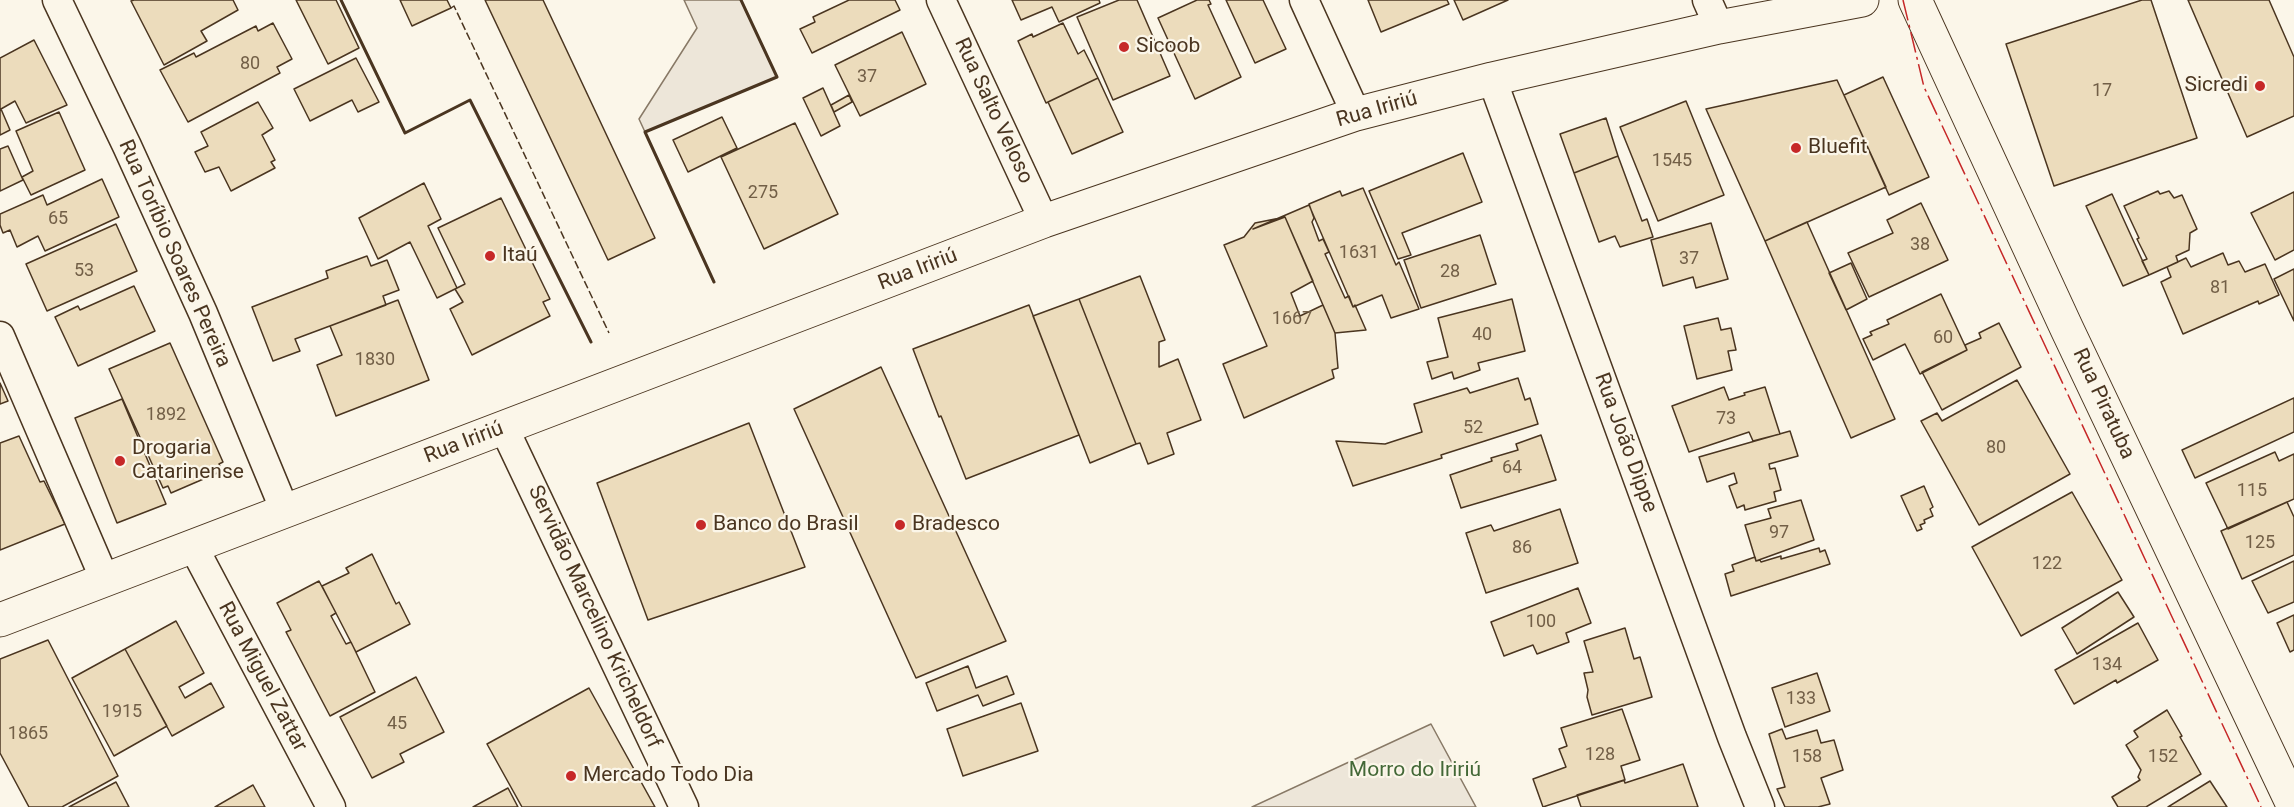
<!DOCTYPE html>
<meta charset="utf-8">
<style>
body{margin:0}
canvas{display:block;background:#fbf6e9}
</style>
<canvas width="2294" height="807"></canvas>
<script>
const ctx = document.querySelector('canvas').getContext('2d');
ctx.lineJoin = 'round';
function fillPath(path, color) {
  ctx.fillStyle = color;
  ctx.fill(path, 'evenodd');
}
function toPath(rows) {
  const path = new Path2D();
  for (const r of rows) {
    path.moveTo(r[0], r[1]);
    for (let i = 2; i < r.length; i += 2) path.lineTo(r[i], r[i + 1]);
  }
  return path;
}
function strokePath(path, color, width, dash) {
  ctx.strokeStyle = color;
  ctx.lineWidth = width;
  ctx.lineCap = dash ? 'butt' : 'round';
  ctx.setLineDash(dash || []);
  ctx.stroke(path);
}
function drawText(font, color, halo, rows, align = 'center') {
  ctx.font = font + ' Roboto,sans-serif';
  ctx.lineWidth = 4.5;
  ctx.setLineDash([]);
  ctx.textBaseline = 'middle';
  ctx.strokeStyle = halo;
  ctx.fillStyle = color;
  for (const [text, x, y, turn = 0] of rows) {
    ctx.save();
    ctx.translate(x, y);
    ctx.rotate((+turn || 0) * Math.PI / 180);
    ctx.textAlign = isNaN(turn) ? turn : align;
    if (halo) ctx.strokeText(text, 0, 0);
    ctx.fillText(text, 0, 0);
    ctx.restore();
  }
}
const green = toPath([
 [684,0,741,0,777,77,645,132,639,119,697,28,684,0],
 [1431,724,1476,807,1252,807,1431,724]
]);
const building = toPath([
 [134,0,233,0,238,10,201,31,207,41,164,65,131,1,134,0],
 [296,0,336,0,359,48,328,64,296,0],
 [400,0,447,0,451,8,412,26,400,0],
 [485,0,543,0,655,238,608,260,485,0],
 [849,0,895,0,900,10,812,53,800,29,815,22,813,17,849,0],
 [1012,0,1099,0,1100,3,1059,22,1052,7,1021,20,1012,0],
 [1119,0,1137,0,1170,76,1113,100,1077,17,1119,0],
 [1197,0,1209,0,1211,4,1208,5,1241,77,1195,99,1158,18,1197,0],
 [1226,0,1263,0,1286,49,1255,63,1226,0],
 [1368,0,1447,0,1449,4,1381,32,1368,0],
 [1454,0,1508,0,1463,20,1454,0],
 [2142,0,2151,0,2197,138,2054,186,2006,44,2142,0],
 [2188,0,2269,0,2294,57,2294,116,2247,137,2188,0],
 [273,23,292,59,277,67,280,73,188,122,160,70,194,53,196,57,256,26,258,31,273,23],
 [1063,23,1078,54,1084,50,1098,78,1046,103,1018,41,1032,34,1033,37,1063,23],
 [902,32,926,84,860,116,835,65,902,32],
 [34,40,67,105,26,123,15,101,1,109,10,130,0,135,0,58,34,40],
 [356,58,379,102,358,112,352,100,310,121,294,89,356,58],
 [1883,77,1929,177,1889,195,1844,95,1883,77],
 [1098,78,1123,132,1072,154,1048,102,1098,78],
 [1837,80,1886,187,1765,241,1706,109,1837,80],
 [823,88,840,126,821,136,803,98,823,88],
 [849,95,852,102,834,112,831,105,849,95],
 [1686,101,1724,195,1658,221,1620,127,1686,101],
 [258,102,273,128,262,135,275,160,271,162,275,168,231,191,219,167,205,172,195,152,208,146,201,132,258,102],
 [59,112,85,170,31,195,22,177,33,171,16,131,59,112],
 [722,117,737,148,688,172,673,140,722,117],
 [1606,118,1618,156,1574,173,1560,134,1606,118],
 [795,123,838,214,764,249,721,157,795,123],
 [8,146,23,180,0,191,0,149,8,146],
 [1463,153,1482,202,1402,233,1411,255,1398,259,1369,191,1463,153],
 [1618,156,1642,221,1647,219,1653,237,1620,247,1615,236,1599,242,1574,173,1618,156],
 [102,179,119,217,45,251,38,236,17,247,10,230,3,233,0,225,0,214,43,195,47,205,102,179],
 [424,183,441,219,428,226,457,288,437,298,410,242,378,259,359,218,424,183],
 [1363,188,1396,265,1399,262,1419,309,1391,318,1382,295,1353,307,1349,296,1345,298,1325,254,1329,252,1323,239,1319,241,1312,222,1314,218,1309,204,1340,191,1342,196,1363,188],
 [2158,191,2160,194,2169,191,2174,198,2182,195,2197,229,2190,233,2189,250,2176,256,2178,262,2149,275,2142,261,2147,259,2137,239,2139,238,2124,206,2158,191],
 [2294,192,2294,250,2275,260,2251,213,2294,192],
 [2112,194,2149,275,2123,286,2086,206,2112,194],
 [501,198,550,299,543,302,550,316,472,355,450,309,463,302,455,289,465,284,438,228,501,198],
 [1921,203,1948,260,1869,297,1848,253,1893,233,1887,220,1921,203],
 [1309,205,1353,307,1355,305,1366,330,1335,333,1323,305,1300,316,1291,293,1313,281,1285,217,1253,229,1309,205],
 [1285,217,1335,333,1338,368,1332,370,1334,378,1244,418,1223,364,1267,346,1224,245,1244,237,1255,223,1285,217],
 [1807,222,1895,419,1851,438,1765,241,1807,222],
 [1711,223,1728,279,1696,288,1693,277,1663,286,1651,240,1711,223],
 [116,224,137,271,47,311,26,264,116,224],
 [1480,235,1496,284,1421,308,1404,260,1480,235],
 [2223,253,2228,265,2239,261,2245,272,2265,264,2279,295,2259,304,2258,301,2183,334,2161,282,2171,277,2167,267,2186,258,2191,267,2223,253],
 [367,256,371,266,387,260,399,290,383,296,386,305,295,339,300,351,273,361,252,307,328,278,326,271,367,256],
 [1851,263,1867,299,1846,310,1829,273,1851,263],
 [2294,269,2294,321,2274,279,2294,269],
 [1140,276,1165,340,1159,342,1159,367,1178,359,1201,420,1167,433,1174,454,1148,464,1140,443,1136,444,1079,299,1140,276],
 [134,286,155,331,78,366,55,317,78,306,80,310,134,286],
 [1941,294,1967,350,1920,374,1905,344,1873,360,1863,339,1872,335,1870,332,1889,324,1887,320,1941,294],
 [1079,299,1136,444,1090,463,1033,316,1079,299],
 [1512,299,1525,351,1478,363,1480,370,1454,379,1452,372,1432,379,1427,362,1448,357,1438,318,1512,299],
 [398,300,429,380,336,416,317,365,342,355,330,326,398,300],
 [1029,305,1079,435,966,479,941,416,939,417,913,349,1029,305],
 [1718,318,1721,330,1731,328,1736,350,1728,351,1732,370,1697,379,1684,326,1718,318],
 [1999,323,2021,367,1942,410,1922,372,1967,350,1965,345,1981,338,1979,333,1999,323],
 [170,343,223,462,219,464,222,471,171,493,168,486,163,488,109,369,170,343],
 [881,367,1006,641,916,678,794,409,881,367],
 [1518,378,1525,400,1530,398,1538,424,1441,455,1442,458,1353,486,1336,441,1385,444,1422,432,1414,404,1467,388,1470,393,1518,378],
 [2017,380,2070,474,1979,525,1921,421,1937,413,1942,421,2017,380],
 [0,383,8,401,0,404,0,383],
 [1724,387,1729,400,1745,395,1744,393,1765,387,1780,434,1753,441,1749,432,1689,452,1672,406,1724,387],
 [2294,398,2294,432,2195,478,2182,450,2294,398],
 [122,399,166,504,117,523,75,418,122,399],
 [749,423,805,567,648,620,597,483,749,423],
 [1790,431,1798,456,1769,464,1770,469,1775,468,1781,490,1774,492,1776,501,1745,510,1744,505,1737,508,1729,486,1737,483,1734,473,1707,482,1699,457,1790,431],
 [1541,435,1556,480,1461,508,1450,475,1492,461,1491,458,1518,450,1516,444,1541,435],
 [19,436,40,482,44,481,65,524,0,550,0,443,19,436],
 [2275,452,2279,461,2294,454,2294,499,2228,529,2206,483,2275,452],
 [1924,486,1933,507,1930,509,1933,516,1924,520,1925,523,1920,525,1922,529,1917,531,1901,496,1924,486],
 [2072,492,2122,580,2021,636,1972,547,2072,492],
 [1801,500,1814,540,1756,561,1745,525,1771,518,1768,509,1801,500],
 [2287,502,2294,517,2294,555,2242,579,2221,531,2287,502],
 [1560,509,1578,563,1486,593,1466,533,1491,525,1494,531,1560,509],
 [1819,548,1820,552,1825,550,1830,564,1731,596,1725,574,1734,571,1732,565,1755,557,1756,561,1760,560,1761,562,1781,556,1781,559,1819,548],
 [372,554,396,604,399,602,410,624,356,652,322,586,349,573,346,568,372,554],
 [2294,561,2294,602,2268,613,2252,581,2294,561],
 [319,581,336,613,331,616,346,644,351,642,375,692,330,716,286,632,291,630,277,603,319,581],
 [1578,588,1591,623,1566,633,1569,642,1537,654,1533,645,1504,656,1491,622,1578,588],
 [2118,592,2134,617,2077,654,2062,628,2118,592],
 [2294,615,2294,650,2290,652,2277,623,2294,615],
 [176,621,204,673,179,687,185,698,211,683,224,707,172,736,125,649,176,621],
 [2138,623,2158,660,2117,683,2116,680,2074,704,2055,670,2138,623],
 [1625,628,1634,659,1640,657,1652,697,1592,715,1587,697,1588,690,1584,673,1593,672,1584,641,1625,628],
 [48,640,118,776,62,807,29,807,0,753,0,659,48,640],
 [125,649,167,726,114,756,72,678,125,649],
 [968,666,976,688,1007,676,1014,694,983,706,978,695,937,711,926,683,968,666],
 [1817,673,1830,711,1785,727,1772,688,1817,673],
 [416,677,444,732,400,754,404,762,372,778,340,717,416,677],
 [589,688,655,807,522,807,487,744,589,688],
 [1021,703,1038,751,963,776,947,729,1021,703],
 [1622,709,1640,760,1621,766,1625,780,1543,807,1533,779,1566,767,1559,749,1567,746,1561,728,1622,709],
 [2167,710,2182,736,2180,737,2201,774,2146,807,2118,807,2112,797,2140,780,2138,777,2141,770,2126,745,2138,737,2134,731,2167,710],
 [1782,729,1786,739,1817,730,1821,743,1834,740,1843,770,1821,778,1830,804,1818,807,1785,807,1777,789,1785,787,1769,734,1782,729],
 [1683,764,1698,807,1581,807,1577,795,1624,780,1625,783,1683,764],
 [2210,781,2227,807,2168,807,2210,781],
 [116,782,129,807,69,807,116,782],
 [253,785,265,807,215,807,253,785],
 [508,788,518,807,473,807,508,788]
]);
const minor = toPath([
 [57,0,127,146,203,313,285,511],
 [941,0,1044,221],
 [1304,0,1356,114],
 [1707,0,1719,27],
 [1492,79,1732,737,1760,807],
 [0,336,105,580],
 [504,428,684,807],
 [193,546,331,807]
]);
const secondary = toPath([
 [1915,0,2067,329,2294,807]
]);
const primary = toPath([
 [0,620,1044,221,1356,114,1492,79,1719,27,1862,0]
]);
const fence = toPath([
 [451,8,454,6,609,333]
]);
const wall = toPath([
 [341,0,405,133,470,100,591,342],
 [714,282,645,132,777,77,741,0]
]);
const power = toPath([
 [1903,0,1924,87,2261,807]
]);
const markers = [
 [1124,47,6,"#c62828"],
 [2260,86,6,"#c62828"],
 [1796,148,6,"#c62828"],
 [490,256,6,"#c62828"],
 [120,461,6,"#c62828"],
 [701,525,6,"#c62828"],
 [900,525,6,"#c62828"],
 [571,776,6,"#c62828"]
];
const numberNames = [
 ["80",250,64],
 ["37",867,77],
 ["17",2102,91],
 ["1545",1672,161],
 ["275",763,193],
 ["65",58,219],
 ["38",1920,245],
 ["1631",1359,253],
 ["37",1689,259],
 ["53",84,271],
 ["28",1450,272],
 ["81",2220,288],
 ["1667",1292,319],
 ["40",1482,335],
 ["60",1943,338],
 ["1830",375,360],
 ["1892",166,415],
 ["73",1726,419],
 ["52",1473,428],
 ["80",1996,448],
 ["64",1512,468],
 ["115",2252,491],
 ["97",1779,533],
 ["125",2260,543],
 ["86",1522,548],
 ["122",2047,564],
 ["100",1541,622],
 ["134",2107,665],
 ["133",1801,699],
 ["1915",122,712],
 ["45",397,724],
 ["1865",28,734],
 ["128",1600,755],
 ["158",1807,757],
 ["152",2163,757]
];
const poiNames = [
 ["Sicoob",1136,47],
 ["Sicredi",2248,86,"right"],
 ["Bluefit",1808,148],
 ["Itaú",502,256],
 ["Drogaria",132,449],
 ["Catarinense",132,473],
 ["Banco do Brasil",713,525],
 ["Bradesco",912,525],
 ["Mercado Todo Dia",583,776]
];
const streetNames = [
 ["Rua Iririú",1377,110,-16],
 ["Rua Salto Veloso",993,111,65],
 ["Rua Toríbio Soares Pereira",174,254,66],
 ["Rua Iririú",918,270,-21],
 ["Rua Piratuba",2103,404,65],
 ["Rua Iririú",464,443,-21],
 ["Rua João Dippe",1625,443,70],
 ["Servidão Marcelino Kricheldorf",594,617,65],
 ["Rua Miguel Zattar",262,677,62]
];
const parkNames = [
 ["Morro do Iririú",1415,771]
];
fillPath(green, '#ede6d9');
strokePath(green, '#887966', 1.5);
fillPath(building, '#ecdcbc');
strokePath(building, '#4a3520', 1.5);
strokePath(minor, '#4a3520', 31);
strokePath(secondary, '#4a3520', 35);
strokePath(primary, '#4a3520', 35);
strokePath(minor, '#fbf6e9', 28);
strokePath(secondary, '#fbf6e9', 33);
strokePath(primary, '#fbf6e9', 33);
strokePath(fence, '#4a3520', 1.5, [8, 3]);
strokePath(wall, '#4a3520', 3);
strokePath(power, '#c62828', 1.5, [21, 4.5, 3, 4.5]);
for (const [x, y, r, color] of markers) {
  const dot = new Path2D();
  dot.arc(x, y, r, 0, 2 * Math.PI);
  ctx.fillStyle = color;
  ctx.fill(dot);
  strokePath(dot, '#fbf6e9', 2);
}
drawText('18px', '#725f47', null, numberNames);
drawText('21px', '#4a3520', '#fbf6e9', poiNames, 'left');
drawText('21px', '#4a3520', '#fbf6e9', streetNames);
drawText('21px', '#436837', '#fbf6e9', parkNames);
</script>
